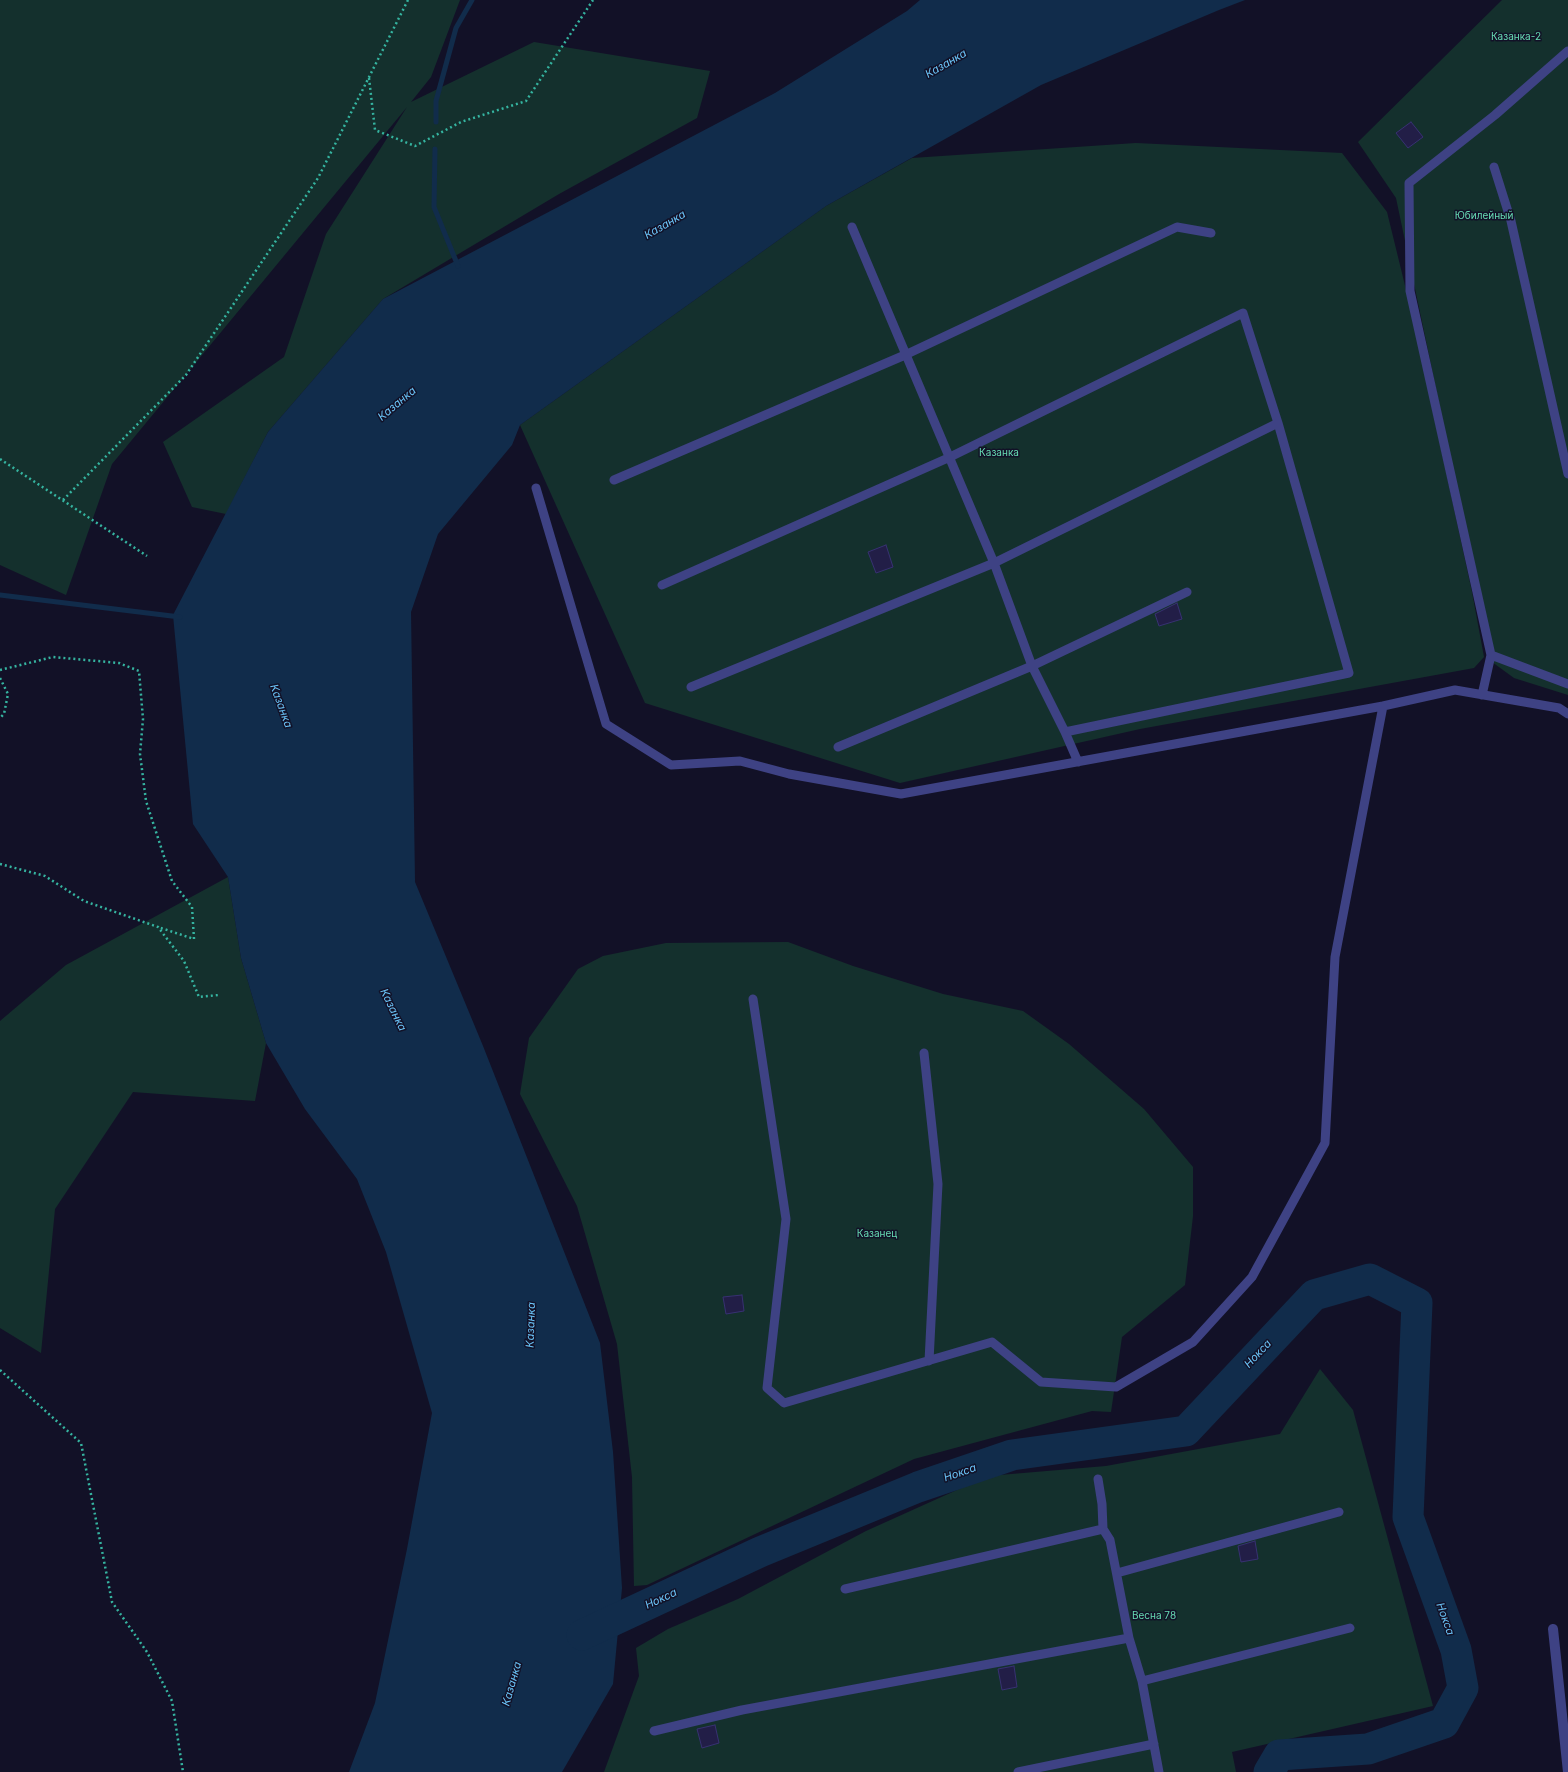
<!DOCTYPE html>
<meta charset="utf-8">
<style>
body{margin:0}
canvas{display:block;background:#121127}
</style>
<canvas width="1568" height="1772"></canvas>
<script>
const ctx = document.querySelector('canvas').getContext('2d');
ctx.lineJoin = 'round';
function fillPath(path, color) {
  ctx.fillStyle = color;
  ctx.fill(path, 'evenodd');
}
function toPath(rows) {
  const path = new Path2D();
  for (const r of rows) {
    path.moveTo(r[0], r[1]);
    for (let i = 2; i < r.length; i += 2) path.lineTo(r[i], r[i + 1]);
  }
  return path;
}
function strokePath(path, color, width, dash) {
  ctx.strokeStyle = color;
  ctx.lineWidth = width;
  ctx.lineCap = dash ? 'butt' : 'round';
  ctx.setLineDash(dash || []);
  ctx.stroke(path);
}
function drawText(font, color, halo, rows, align = 'center') {
  ctx.font = font + ' Inter,sans-serif';
  ctx.lineWidth = 3;
  ctx.setLineDash([]);
  ctx.textBaseline = 'middle';
  ctx.strokeStyle = halo;
  ctx.fillStyle = color;
  for (const [text, x, y, turn = 0] of rows) {
    ctx.save();
    ctx.translate(x, y);
    ctx.rotate((+turn || 0) * Math.PI / 180);
    ctx.textAlign = isNaN(turn) ? turn : align;
    if (halo) ctx.strokeText(text, 0, 0);
    ctx.fillText(text, 0, 0);
    ctx.restore();
  }
}
const green = toPath([
 [0,0,460,0,431,77,411,102,534,42,710,71,697,118,559,194,383,299,268,432,226,514,192,507,163,442,284,357,326,234,407,107,112,464,66,595,0,565],
 [1502,0,1568,0,1568,695,1514,678,1492,662,1450,455,1396,198,1358,142],
 [1136,143,1342,153,1387,212,1410,306,1472,592,1484,657,1474,668,1140,729,900,783,645,703,520,425,826,206,912,158],
 [228,877,241,958,266,1043,255,1101,133,1092,55,1209,41,1353,0,1328,0,1021,66,965],
 [788,942,853,966,943,994,1023,1011,1069,1044,1144,1109,1193,1167,1193,1216,1185,1285,1122,1337,1111,1412,1092,1411,914,1459,647,1585,634,1586,632,1477,617,1344,577,1206,520,1094,529,1038,578,969,603,956,666,943],
 [1320,1369,1353,1410,1433,1706,1232,1752,1236,1772,604,1772,639,1676,636,1648,668,1629,738,1599,866,1531,988,1476,1106,1466,1280,1434]
]);
const water = toPath([
 [920,0,1245,0,1219,10,1041,85,826,206,520,425,512,445,438,534,411,612,415,882,483,1046,600,1343,613,1452,622,1588,613,1684,562,1772,349,1772,375,1703,407,1549,432,1413,386,1252,357,1179,305,1109,266,1043,241,958,228,877,193,824,173,615,268,432,383,299,775,93,907,11]
]);
const stream = toPath([
 [436,122,436,101,456,28,472,0],
 [435,149,434,207,458,266],
 [0,595,180,617]
]);
const river = toPath([
 [582,1635,760,1552,918,1487,1012,1455,1186,1431,1314,1295,1370,1279,1417,1303,1408,1517,1456,1650,1463,1688,1444,1723,1368,1749,1279,1755,1269,1772]
]);
const building = toPath([
 [1411,122,1423,137,1408,148,1396,133,1411,122],
 [886,545,893,567,876,573,868,552,886,545],
 [1177,603,1182,619,1159,626,1155,614,1177,603],
 [742,1295,744,1311,726,1314,723,1297,742,1295],
 [1255,1541,1258,1559,1241,1562,1238,1546,1255,1541],
 [1014,1666,1017,1687,1002,1690,998,1669,1014,1666],
 [715,1725,719,1743,702,1748,697,1729,715,1725]
]);
const path = toPath([
 [369,78,375,130,415,146,461,122,526,101,593,0],
 [0,459,147,556],
 [63,500,186,375,318,178,408,0],
 [0,670,53,657,119,663,139,671,143,719,140,754,146,801,172,881,192,907,194,939,158,927],
 [0,678,8,694,4,714,0,718],
 [0,864,45,876,84,901,158,927,184,961,199,997,219,995],
 [0,1370,81,1443,112,1602,147,1652,172,1701,183,1772]
]);
const service = toPath([
 [1494,167,1511,221,1568,474],
 [852,227,994,563,1032,666,1065,732,1078,762],
 [614,480,905,355,1177,227,1211,233],
 [536,488,606,724,671,765,740,761,789,774,901,794,1383,706],
 [662,585,948,458,1243,313,1278,423,1349,673,1065,732],
 [1491,655,1568,684],
 [691,687,994,563,1278,423],
 [1482,695,1491,655,1410,291,1409,183,1495,115,1568,51],
 [838,747,1032,666,1187,592],
 [753,999,786,1219,767,1388,784,1403,992,1342,1041,1382,1116,1387,1193,1342,1252,1277,1325,1143,1335,957,1383,706,1455,690,1559,708,1568,714],
 [924,1053,938,1184,929,1361],
 [1098,1479,1102,1504,1103,1529,1110,1540,1129,1638,1142,1681,1159,1772],
 [1117,1573,1339,1512],
 [845,1589,1103,1529],
 [1142,1681,1350,1628],
 [654,1731,742,1710,1129,1638],
 [1018,1772,1154,1744]
]);
const minor = toPath([
 [1553,1629,1568,1772]
]);
const parkNames = [
 ["Казанка-2",1516,37],
 ["Юбилейный",1484,216],
 ["Казанка",999,453],
 ["Казанец",877,1234],
 ["Весна 78",1154,1616]
];
const waterNames = [
 ["Казанка",946,64,-30],
 ["Казанка",665,225,-30],
 ["Казанка",397,404,-40],
 ["Казанка",281,706,70],
 ["Казанка",393,1010,64],
 ["Казанка",531,1325,-88],
 ["Нокса",1258,1354,-47],
 ["Нокса",960,1473,-19],
 ["Нокса",661,1599,-25],
 ["Нокса",1445,1619,70],
 ["Казанка",512,1684,-74]
];
fillPath(green, '#14302d');
fillPath(water, '#112c4b');
strokePath(stream, '#112c4b', 5);
strokePath(river, '#112c4b', 31);
fillPath(building, '#221e47');
strokePath(building, '#373172', 1);
strokePath(path, '#35b4a0', 2.5, [2, 3]);
strokePath(service, '#3e4284', 9);
strokePath(minor, '#3e4284', 10);
drawText('10px', '#66dbb3', '#121127', parkNames);
drawText('italic 11px', '#6bc5f9', '#121127', waterNames);
</script>
